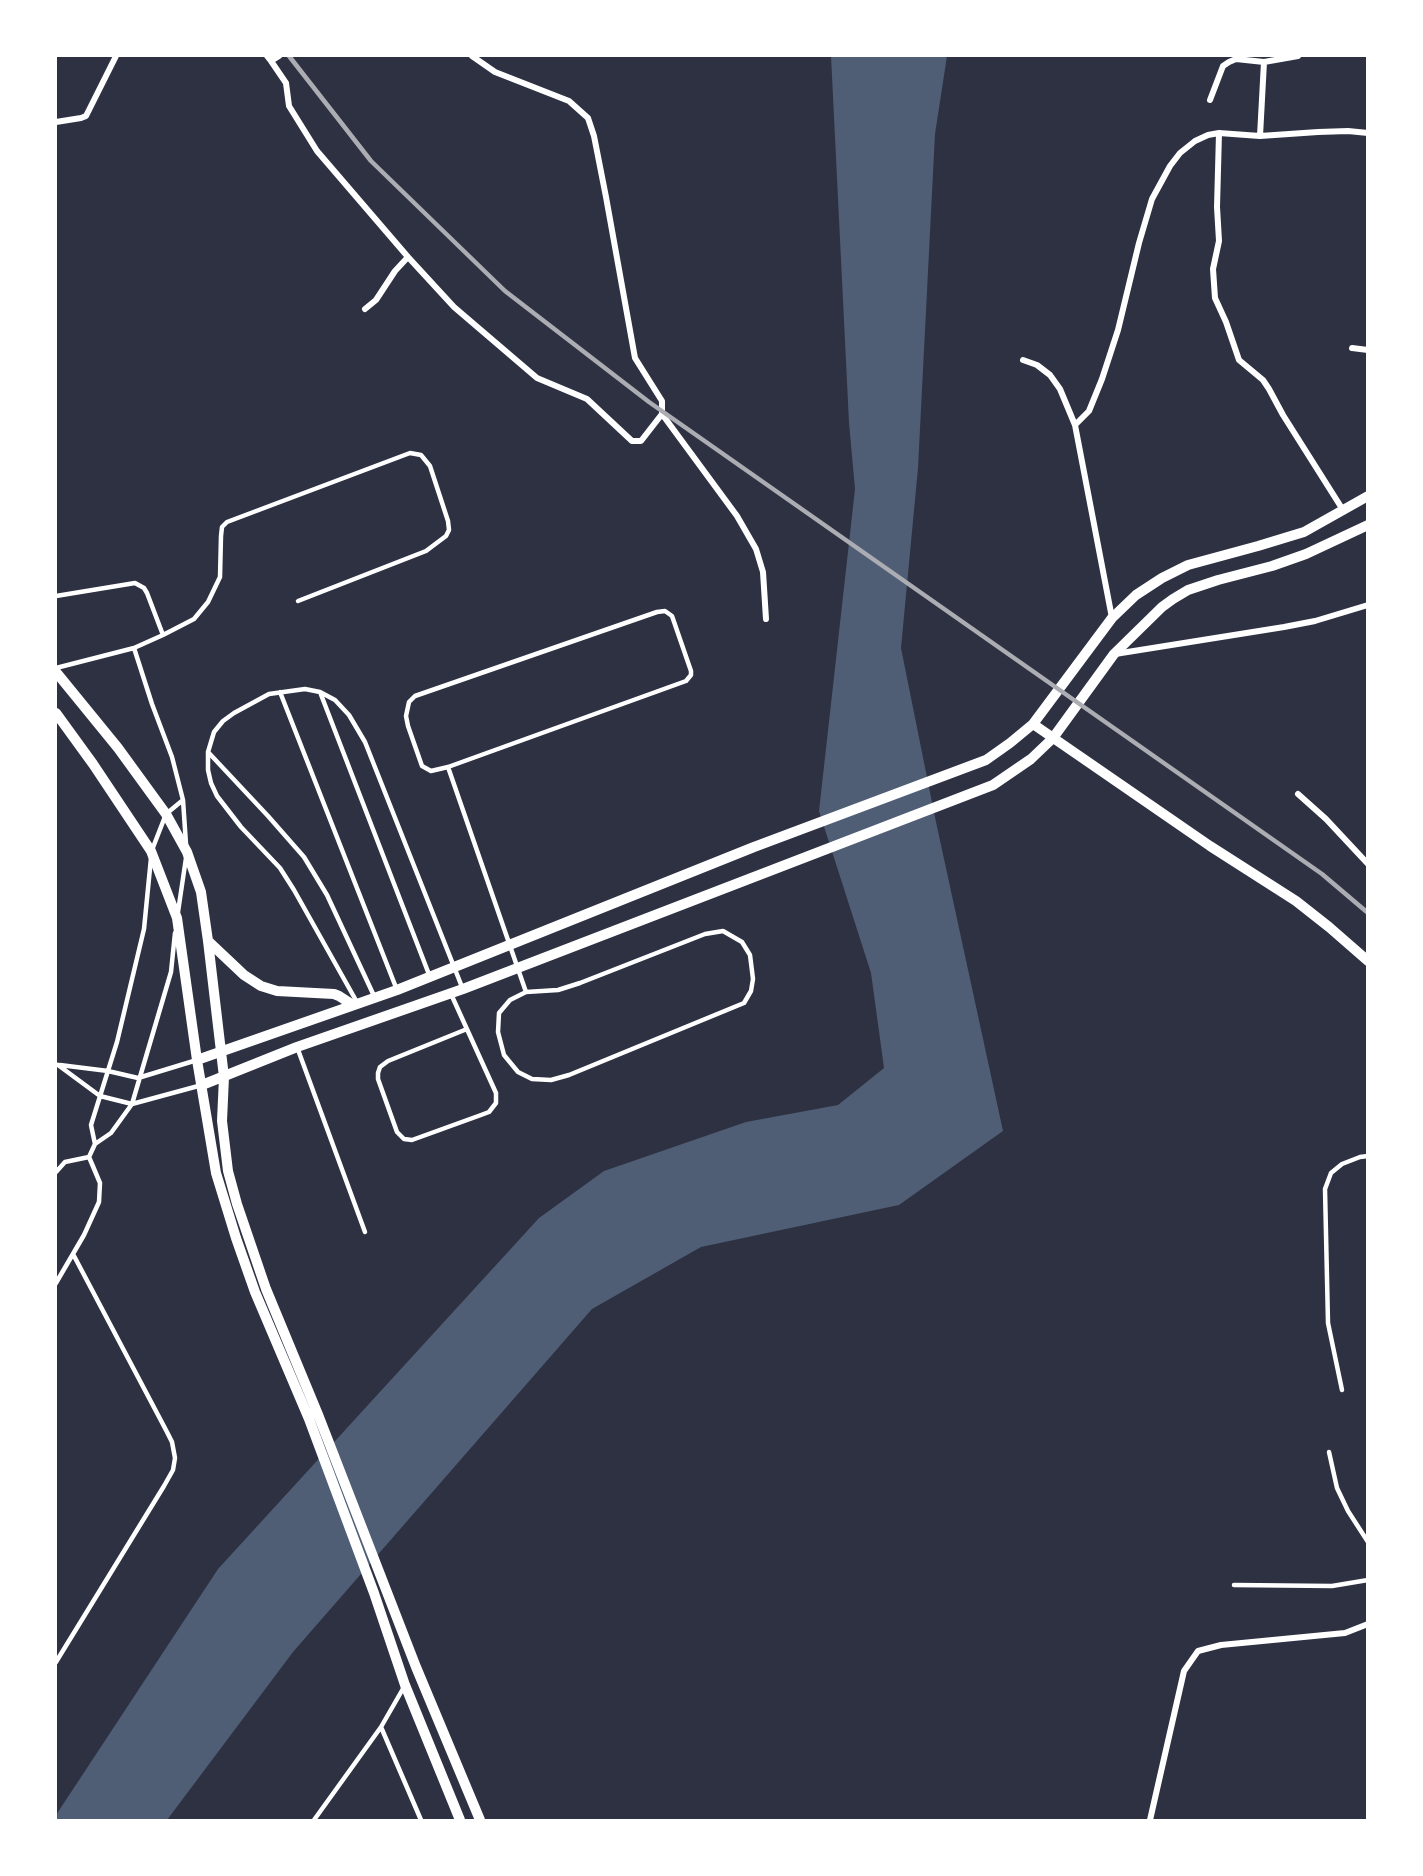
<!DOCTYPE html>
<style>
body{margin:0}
#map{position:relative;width:1423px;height:1876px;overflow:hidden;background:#2d3142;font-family:"Roboto Condensed",sans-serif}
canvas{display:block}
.frame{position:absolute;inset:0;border:57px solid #fff;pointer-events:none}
</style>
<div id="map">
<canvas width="1423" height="1876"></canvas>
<div class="frame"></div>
</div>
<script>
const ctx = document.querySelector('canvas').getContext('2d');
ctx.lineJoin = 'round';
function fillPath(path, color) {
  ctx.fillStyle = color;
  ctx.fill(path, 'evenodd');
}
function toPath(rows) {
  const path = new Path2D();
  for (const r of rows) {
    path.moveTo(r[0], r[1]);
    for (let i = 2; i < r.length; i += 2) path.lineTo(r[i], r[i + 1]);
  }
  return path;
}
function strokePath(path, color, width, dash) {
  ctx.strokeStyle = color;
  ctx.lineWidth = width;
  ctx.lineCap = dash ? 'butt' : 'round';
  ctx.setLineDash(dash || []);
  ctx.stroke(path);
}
const water = toPath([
 [831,56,947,56,935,134,918,468,901,648,936,822,1003,1131,899,1205,701,1247,592,1309,293,1652,167,1820,56,1820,56,1815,218,1569,539,1218,604,1171,746,1122,838,1105,884,1068,871,973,819,811,855,489,849,423]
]);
const service = toPath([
 [56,596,135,583,144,588,147,593,163,635],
 [134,648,152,704,172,757,183,800,186,844],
 [56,668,134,648,163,635,194,619,208,602,220,577,221,536,222,527,227,522,410,453,421,455,430,466,448,521,449,530,446,536,426,551,298,601],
 [280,692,397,990],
 [320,692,430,977],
 [208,752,268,816,304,857,327,895,375,998],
 [448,767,431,771,422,766,408,726,406,716,409,702,415,696,657,612,665,611,672,616,691,671,691,675,686,681,448,767,526,992],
 [152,850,166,814,183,800],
 [178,912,186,858],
 [723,931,742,942,750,955,753,979,751,991,744,1003,569,1075,551,1080,532,1079,518,1072,504,1055,498,1032,499,1013,510,1000,526,992,558,990,580,983,705,934,723,931],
 [451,994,496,1093,496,1103,489,1112,481,1115,412,1140,404,1139,397,1132,378,1079,378,1073,380,1067,388,1061,467,1029],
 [358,1004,294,890,280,868,241,827,217,796,211,783,208,770,208,752,214,732,223,721,234,713,269,694,305,689,320,692,335,700,349,715,365,742,462,987],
 [297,1047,365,1232],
 [58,1065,100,1096,132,1104,202,1085],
 [60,1065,108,1071,138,1078,197,1060],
 [95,1144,91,1125,117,1042,144,929,151,858],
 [56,1172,65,1162,89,1157,95,1144,111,1133,132,1104,171,972,175,933],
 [56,1283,84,1235,99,1202,100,1183,89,1157],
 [1342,1390,1328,1323,1325,1189,1331,1173,1342,1164,1360,1157,1368,1156],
 [1329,1452,1337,1488,1348,1511,1368,1542],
 [1234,1585,1332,1586,1368,1580],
 [56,1662,164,1486,173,1470,175,1458,172,1442,167,1432,73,1254],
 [404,1687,381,1727,421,1820],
 [314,1820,381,1727]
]);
const minor = toPath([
 [267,56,271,61,279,56],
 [472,56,495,72,569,101,588,118,594,136,606,197,635,358,662,401,662,414],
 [271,61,286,83,289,106,317,151,408,257,454,307,537,378,587,399,632,441,641,441,662,414,737,516,756,549,763,572,766,619],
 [1210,100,1223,66,1229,62,1236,59,1264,62],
 [56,122,81,118,86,116,116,56],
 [1219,133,1217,207,1219,241,1213,269,1215,298,1226,322,1239,360,1263,380,1269,389,1283,415,1343,510],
 [1260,136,1264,62,1298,56],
 [365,309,376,300,395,271,408,257],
 [1352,348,1368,350],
 [1023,360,1037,365,1050,375,1060,389,1075,425,1112,618],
 [1075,425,1089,411,1102,379,1118,330,1139,243,1152,199,1170,166,1180,153,1195,141,1208,135,1219,133,1260,136,1318,132,1348,131,1368,133],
 [1115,654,1284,627,1315,621,1368,605],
 [1298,794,1326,819,1368,864],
 [1150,1820,1184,1671,1198,1651,1221,1645,1345,1633,1368,1624]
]);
const tertiary = toPath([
 [56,672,118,748,166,814,187,852,201,892,208,941,224,1077,222,1121,228,1171,237,1204,266,1289,319,1417,416,1667,480,1820],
 [56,713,93,764,151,851,177,918,197,1060,216,1173,236,1238,255,1292,309,1419,374,1593,405,1685,460,1820],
 [1033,724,1210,846,1296,901,1329,927,1368,961],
 [208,941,244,975,261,986,277,991,334,994,339,996,353,1005],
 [197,1060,397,990,754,847,986,760,1010,743,1033,724,1112,618,1136,595,1162,578,1188,565,1258,546,1304,532,1368,496],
 [202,1085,297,1047,463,989,993,785,1031,759,1053,738,1114,654,1162,607,1173,599,1188,590,1218,580,1272,566,1306,554,1368,525]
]);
const rail = toPath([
 [289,56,371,161,505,291,649,402,1322,874,1368,913]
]);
fillPath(water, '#4f5d75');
strokePath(service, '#fff', 4.5);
strokePath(minor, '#fff', 6);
strokePath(tertiary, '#fff', 10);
strokePath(rail, '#abadb3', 4.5);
</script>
